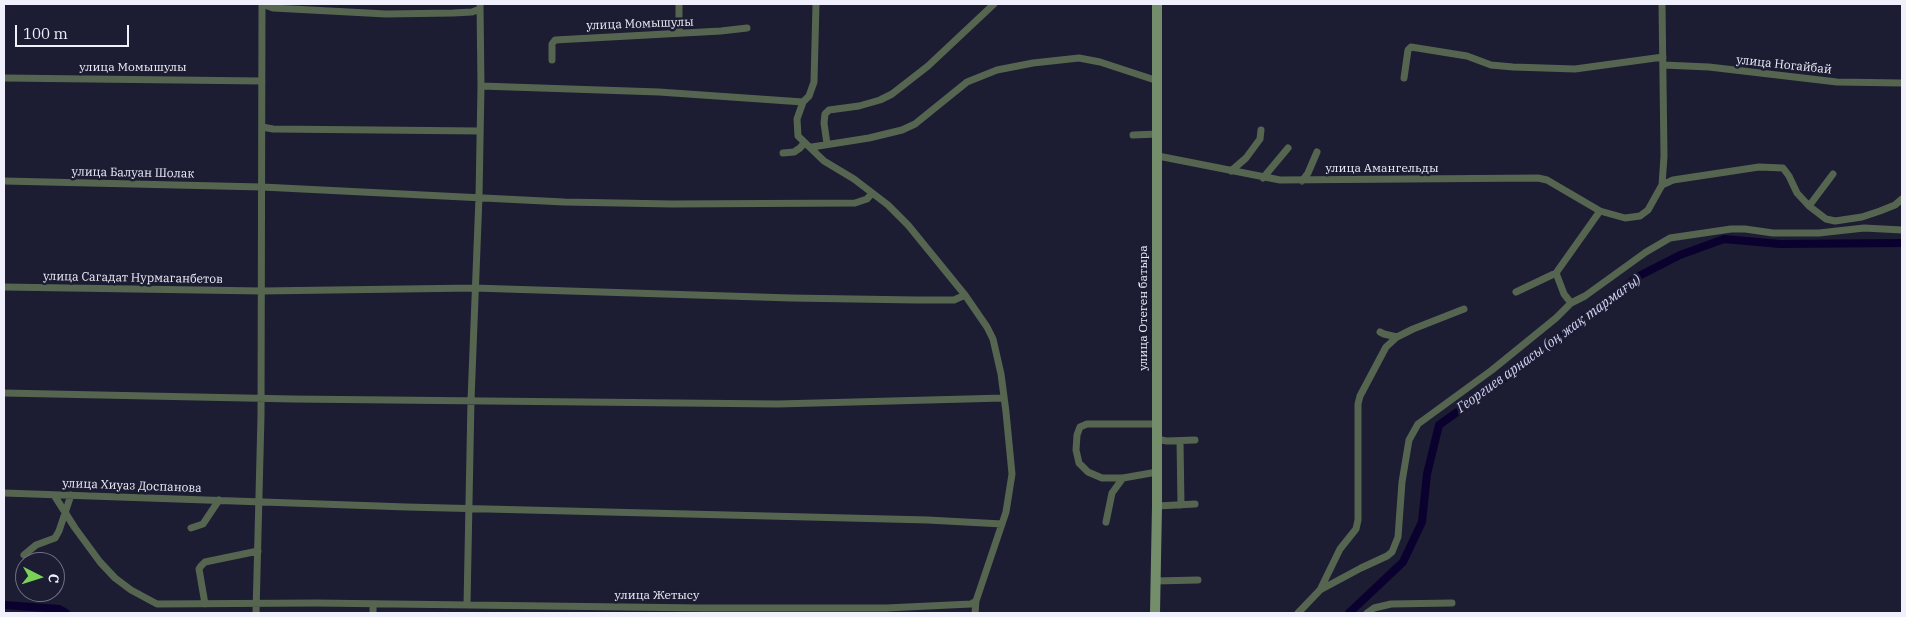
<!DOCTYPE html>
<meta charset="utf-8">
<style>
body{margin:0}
#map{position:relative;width:1906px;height:617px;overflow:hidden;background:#1c1c32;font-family:"IBM Plex Serif",serif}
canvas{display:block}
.frame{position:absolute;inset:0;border:5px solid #eff0fc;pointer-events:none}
.north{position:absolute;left:15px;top:552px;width:50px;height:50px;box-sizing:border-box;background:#1c1c32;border:1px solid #707183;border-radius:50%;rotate:95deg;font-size:14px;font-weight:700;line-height:20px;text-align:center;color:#eff0fc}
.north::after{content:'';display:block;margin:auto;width:18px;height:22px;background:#79d157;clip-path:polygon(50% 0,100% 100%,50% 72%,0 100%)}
.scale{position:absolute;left:15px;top:25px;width:114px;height:22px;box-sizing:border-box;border:2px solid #eff0fc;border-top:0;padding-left:6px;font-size:15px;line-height:18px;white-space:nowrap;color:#eff0fc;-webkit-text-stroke:4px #1c1c32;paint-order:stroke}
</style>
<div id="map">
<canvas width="1906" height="617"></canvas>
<div class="frame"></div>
<div class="north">С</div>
<div class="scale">100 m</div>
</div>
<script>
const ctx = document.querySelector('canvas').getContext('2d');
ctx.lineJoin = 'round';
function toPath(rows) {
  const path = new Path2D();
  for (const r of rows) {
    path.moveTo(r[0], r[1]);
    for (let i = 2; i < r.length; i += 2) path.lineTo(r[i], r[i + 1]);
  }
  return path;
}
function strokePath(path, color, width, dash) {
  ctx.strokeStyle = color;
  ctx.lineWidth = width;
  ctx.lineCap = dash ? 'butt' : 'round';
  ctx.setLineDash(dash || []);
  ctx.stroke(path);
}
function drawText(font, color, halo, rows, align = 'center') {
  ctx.font = font + ' "IBM Plex Serif",serif';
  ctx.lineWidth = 5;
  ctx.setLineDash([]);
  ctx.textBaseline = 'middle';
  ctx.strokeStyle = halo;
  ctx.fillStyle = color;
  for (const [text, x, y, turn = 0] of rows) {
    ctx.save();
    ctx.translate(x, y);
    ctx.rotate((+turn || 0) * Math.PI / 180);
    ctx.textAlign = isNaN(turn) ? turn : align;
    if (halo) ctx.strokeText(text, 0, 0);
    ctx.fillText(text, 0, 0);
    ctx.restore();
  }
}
const canal = toPath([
 [4,605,59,609,66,613],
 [1349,613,1403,562,1422,522,1427,474,1439,425,1523,365,1639,276,1680,255,1724,239,1780,244,1902,243]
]);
const street = toPath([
 [262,4,273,8,386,14,453,13,472,12,480,9],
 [679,33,679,4],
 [552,60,552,44,555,40,721,31,747,28],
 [1663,65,1709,67,1837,82,1902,83],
 [4,78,262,81],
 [1404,78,1408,50,1411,47,1467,56,1491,65,1513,67,1575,69,1663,57],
 [481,86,659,92,803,102,809,96,814,82,816,4],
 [262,127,273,129,480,131],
 [1133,135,1158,134],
 [827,144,824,123,825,114,829,110,859,106,880,100,892,94,928,66,994,4],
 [812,147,869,138,902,130,915,124,967,82,997,70,1033,63,1079,58,1100,62,1158,81],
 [783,153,794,152,800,148,804,143],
 [1158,156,1280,180,1538,178,1547,180,1600,211,1625,218,1640,216,1648,210,1662,185,1673,180,1759,167,1783,168,1789,176,1797,193,1809,206,1826,219,1835,221,1862,217,1880,211,1895,205,1902,199],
 [1231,171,1246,158,1260,139,1261,130],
 [1263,178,1288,148],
 [4,181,262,187,564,202,672,204,855,203,867,199,872,193],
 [1302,181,1308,173,1317,152],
 [1662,185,1664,156,1662,4],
 [1809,206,1833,174],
 [1556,273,1564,294,1571,303],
 [4,287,262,291,474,288,791,298,916,300,954,300,965,295],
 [1516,292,1556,273,1600,211],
 [1380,332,1384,334,1397,337],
 [4,393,293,399,778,404,1004,398],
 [1156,424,1087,424,1080,427,1077,435,1076,450,1079,463,1088,472,1102,478,1123,478,1157,472],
 [1156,439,1167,441,1195,440],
 [1180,441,1181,505],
 [4,493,407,507,928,520,1002,524],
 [54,495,75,528,100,562,115,578,131,590,157,604,316,603,702,608,886,608,971,604,976,601,1006,512,1012,474,1006,412,1001,374,993,339,987,327,965,295,908,225,888,205,854,179,824,161,798,136,797,119,803,102],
 [1157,506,1195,504],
 [1106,522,1112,493,1123,478],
 [191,528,203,524,219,500],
 [24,555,36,545,55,538,59,531,71,495],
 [1155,581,1198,580],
 [1320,590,1361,568,1387,556,1392,552,1398,537,1402,482,1409,440,1418,424,1492,370,1556,318,1571,303,1585,296,1646,252,1670,238,1731,229,1745,229,1773,233,1819,233,1864,228,1902,230],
 [205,604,199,569,201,566,205,562,258,551],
 [467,605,471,400,479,197,481,86,480,4],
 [256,613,261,416,262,4],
 [373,613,373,605],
 [975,613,976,601],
 [1298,613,1320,590,1340,549,1356,529,1358,520,1358,404,1360,396,1386,347,1397,337,1413,329,1464,309],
 [1367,613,1374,608,1391,604,1452,603]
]);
const secondary = toPath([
 [1155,613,1157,506,1157,4]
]);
const streetNames = [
 ["улица Момышулы",640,24,-2],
 ["улица Ногайбай",1784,65,6],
 ["улица Момышулы",133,68],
 ["улица Амангельды",1382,169],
 ["улица Балуан Шолак",133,173,1],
 ["улица Сагадат Нурмаганбетов",133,278,1],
 ["улица Отеген батыра",1144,308,-90],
 ["улица Хиуаз Доспанова",132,486,2],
 ["улица Жетысу",657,596]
];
const waterNames = [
 ["Георгиев арнасы (оң жақ тармағы)",1549,344,-36]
];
strokePath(canal, '#0b012e', 8);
strokePath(street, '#556550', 7);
strokePath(secondary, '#748e6b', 10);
drawText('12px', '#eff0fc', '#1c1c32', streetNames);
drawText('italic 14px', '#d0d2f3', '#1c1c32', waterNames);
</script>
